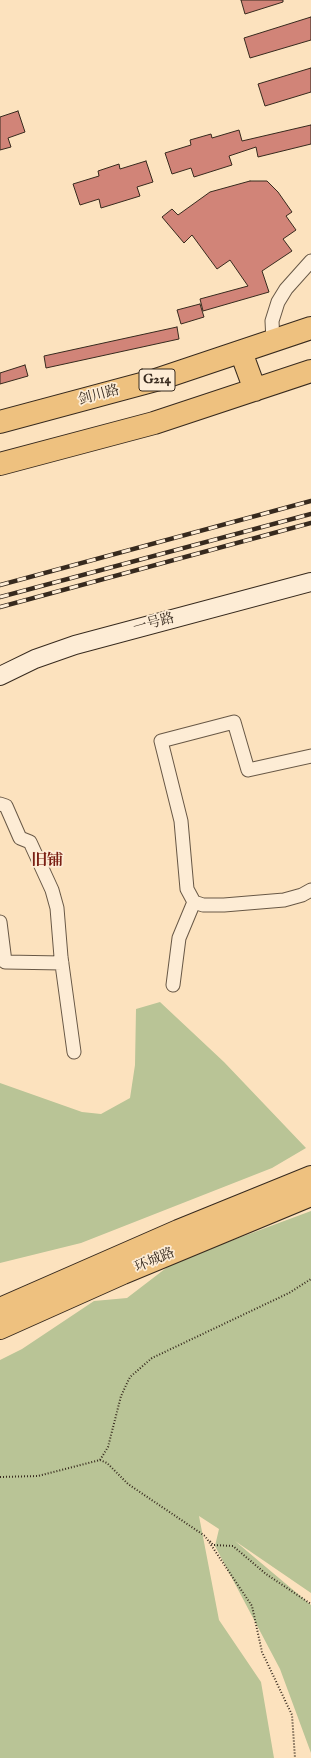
<!DOCTYPE html>
<meta charset="utf-8">
<style>
body{margin:0}
canvas{display:block;background:#fce2be}
</style>
<canvas width="311" height="1758"></canvas>
<script>
const ctx = document.querySelector('canvas').getContext('2d');
ctx.lineJoin = 'round';
function fillPath(path, color) {
  ctx.fillStyle = color;
  ctx.fill(path, 'evenodd');
}
function toPath(rows) {
  const path = new Path2D();
  for (const r of rows) {
    path.moveTo(r[0], r[1]);
    for (let i = 2; i < r.length; i += 2) path.lineTo(r[i], r[i + 1]);
  }
  return path;
}
function strokePath(path, color, width, dash) {
  ctx.strokeStyle = color;
  ctx.lineWidth = width;
  ctx.lineCap = dash ? 'butt' : 'round';
  ctx.setLineDash(dash || []);
  ctx.stroke(path);
}
function drawText(font, color, halo, rows, align = 'center') {
  ctx.font = font + ' "IM FELL English","Noto Serif SC",serif';
  ctx.lineWidth = 3.5;
  ctx.setLineDash([]);
  ctx.textBaseline = 'middle';
  ctx.strokeStyle = halo;
  ctx.fillStyle = color;
  for (const [text, x, y, turn = 0] of rows) {
    ctx.save();
    ctx.translate(x, y);
    ctx.rotate((+turn || 0) * Math.PI / 180);
    ctx.textAlign = isNaN(turn) ? turn : align;
    if (halo) ctx.strokeText(text, 0, 0);
    ctx.fillText(text, 0, 0);
    ctx.restore();
  }
}
const green = toPath([
 [160,1002,224,1062,306,1148,272,1168,81,1243,0,1263,0,1083,82,1112,101,1114,130,1098,135,1065,136,1009],
 [311,1211,311,1593,235,1541,311,1605,311,1753,280,1669,215,1546,219,1529,199,1516,219,1620,261,1682,274,1758,0,1758,0,1360,22,1349,94,1301,127,1298,174,1262]
]);
const building = toPath([
 [241,0,283,0,283,2,245,14,241,0],
 [311,17,311,40,250,58,244,38,311,17],
 [311,68,311,92,265,106,258,84,311,68],
 [18,111,25,132,8,138,11,147,0,150,0,117,18,111],
 [311,125,311,144,258,157,256,147,229,156,232,165,194,177,191,168,172,174,165,153,191,145,190,140,211,134,212,138,239,130,242,141,311,125],
 [146,161,153,182,137,187,140,196,101,208,99,199,80,205,73,184,99,176,98,171,119,164,120,169,146,161],
 [250,181,267,181,278,192,292,212,286,216,296,230,283,239,292,251,262,271,269,292,203,311,200,299,248,286,230,260,217,269,192,235,184,243,162,217,172,209,178,215,210,192,250,181],
 [200,304,204,317,181,324,177,310,200,304],
 [177,327,179,339,46,368,44,356,177,327],
 [25,365,28,376,0,384,0,373,25,365]
]);
const path = toPath([
 [100,1460,108,1447,121,1396,130,1377,152,1358,289,1293,311,1279],
 [0,1477,38,1476,100,1460,107,1463,128,1484,205,1536,252,1606,262,1652,292,1715,295,1758],
 [210,1541,213,1545,233,1546,266,1574,311,1604]
]);
const street = toPath([
 [273,341,272,321,278,302,286,289,311,261],
 [311,756,248,770,234,722,161,741,181,821,187,889,194,902,203,905,224,905,284,900,302,895,311,890],
 [0,804,6,806,20,838,30,842,52,890,57,908,61,957,74,1052],
 [0,922,5,962,62,963],
 [173,985,179,938,194,902]
]);
const secondary = toPath([
 [0,676,35,659,75,645,311,582]
]);
const primary = toPath([
 [0,1308,178,1230,311,1176],
 [0,1329,123,1274,311,1196]
]);
const highway = toPath([
 [241,352,255,390],
 [0,422,156,380,311,328],
 [0,464,154,423,311,371]
]);
const rail = toPath([
 [0,585,311,501],
 [0,597,311,514],
 [0,607,311,523]
]);
const shields = [
 [157,380,36]
];
const shieldNames = [
 ["G214",157,380]
];
const streetNames = [
 ["剑川路",99,396,-15],
 ["一号路",154,624,-15],
 ["环城路",155,1261,-23]
];
const quarterNames = [
 ["旧铺",47,862]
];
fillPath(green, '#b9c496');
fillPath(building, '#d18478');
strokePath(building, '#372a1e', 1);
strokePath(street, '#685846', 15);
strokePath(secondary, '#372a1e', 20);
strokePath(primary, '#372a1e', 22);
strokePath(highway, '#372a1e', 24);
strokePath(path, '#372a1e', 2, [1, 2]);
strokePath(street, '#fdecd5', 13);
strokePath(secondary, '#fdecd5', 18);
strokePath(primary, '#eec17f', 20);
strokePath(highway, '#eec17f', 22);
strokePath(rail, '#372a1e', 4.5);
strokePath(rail, '#fdecd5', 3, [9]);
for (const [x, y, w] of shields) {
  const box = new Path2D();
  box.roundRect(x - w / 2, y - 11, w, 22, 3);
  ctx.fillStyle = '#fdecd5';
  ctx.fill(box);
  strokePath(box, '#372a1e', 1);
}
drawText('bold 13px', '#372a1e', null, shieldNames);
drawText('14px', '#372a1e', '#fdecd5', streetNames);
drawText('bold 16px', '#7a1f14', '#fdecd5', quarterNames);
</script>
